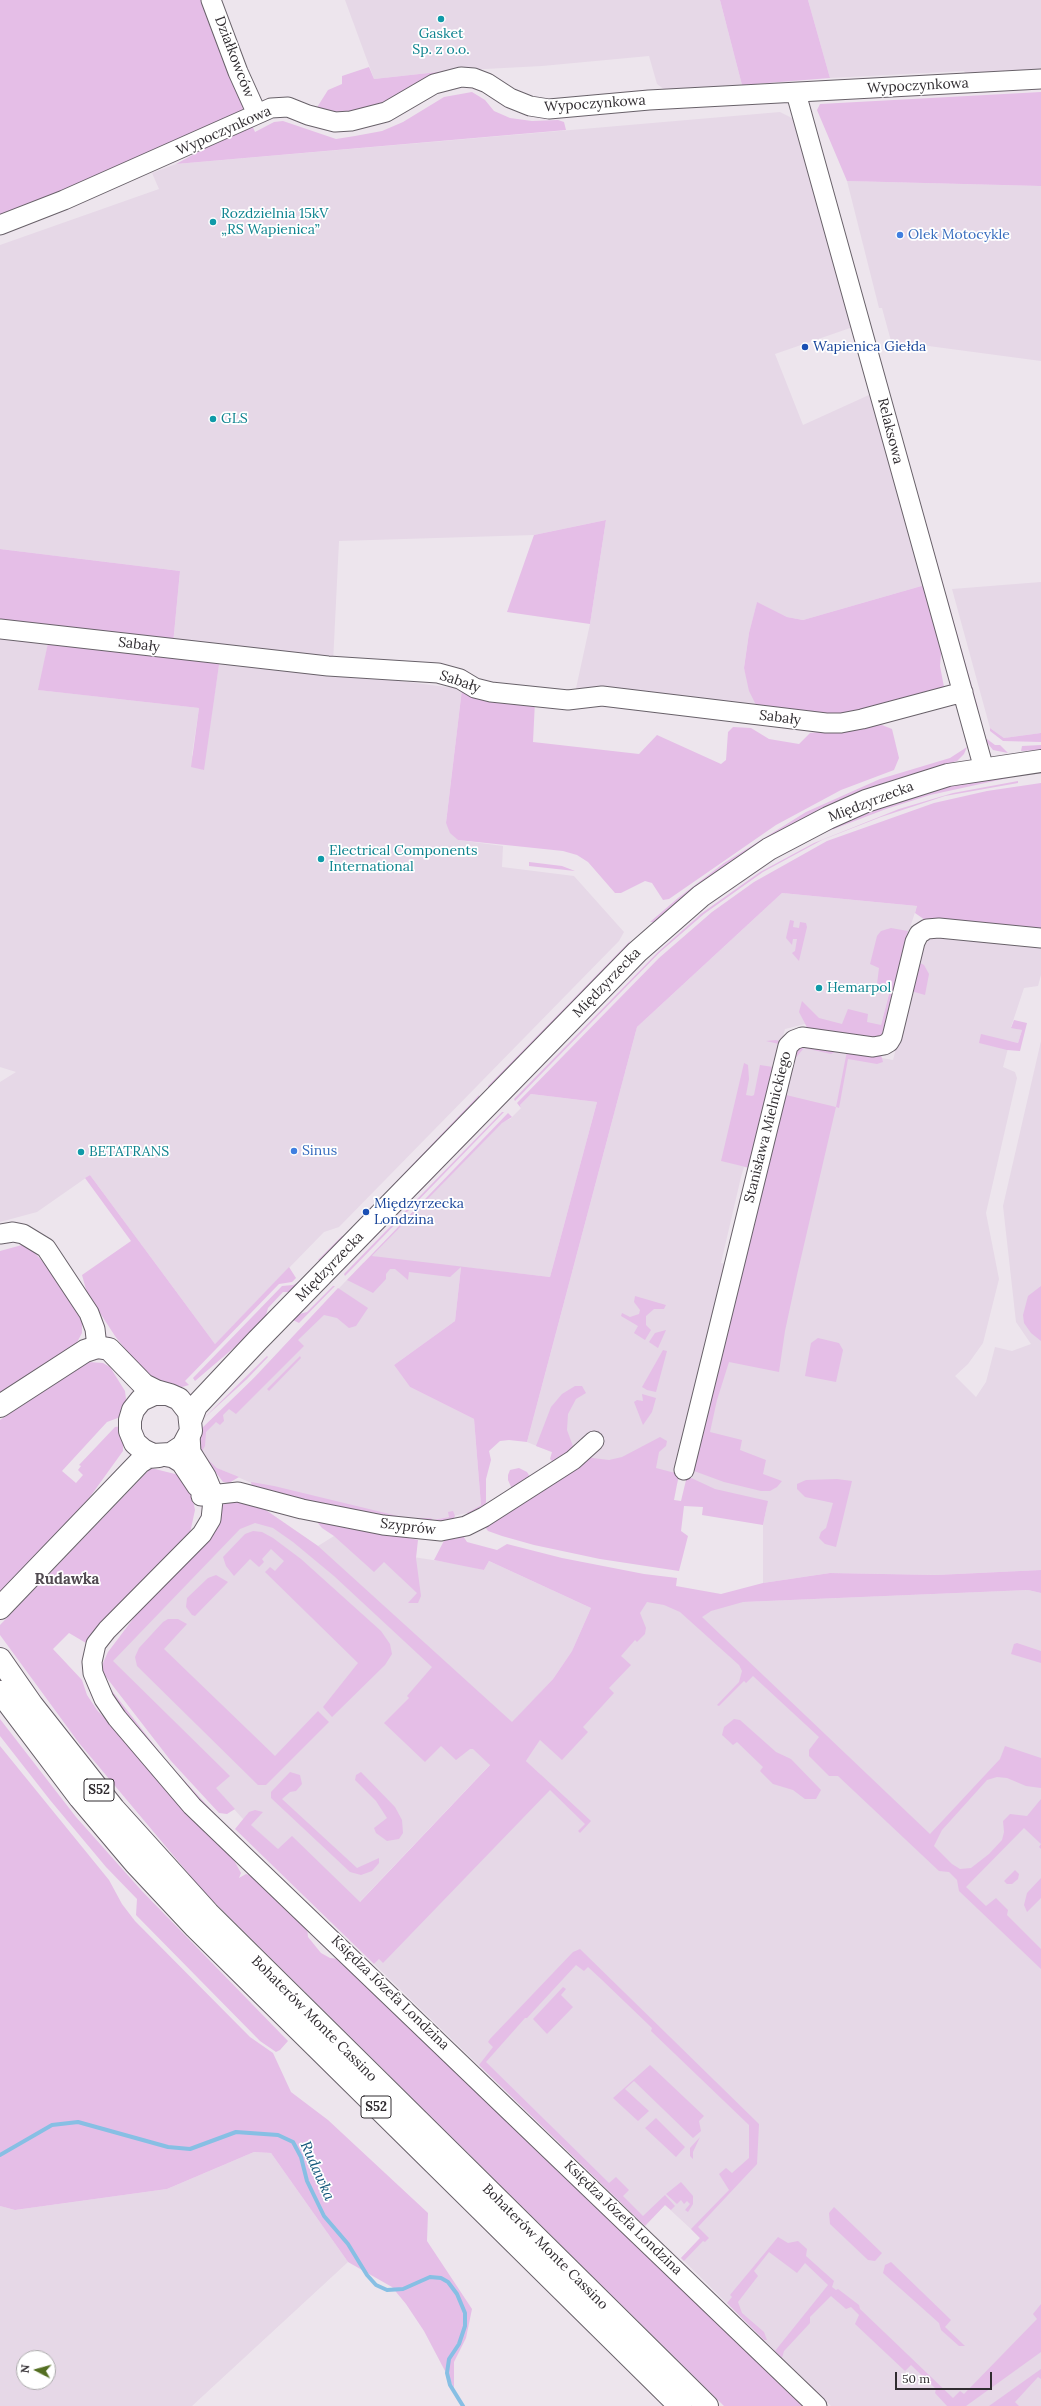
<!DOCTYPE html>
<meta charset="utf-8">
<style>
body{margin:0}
#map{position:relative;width:1041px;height:2406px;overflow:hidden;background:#ede5ed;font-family:Lora,serif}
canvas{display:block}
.north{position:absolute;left:16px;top:2350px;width:40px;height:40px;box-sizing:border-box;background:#fff;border:1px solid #acabac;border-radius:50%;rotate:276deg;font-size:11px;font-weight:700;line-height:16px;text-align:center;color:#302c30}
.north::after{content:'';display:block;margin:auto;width:14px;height:18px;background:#536e21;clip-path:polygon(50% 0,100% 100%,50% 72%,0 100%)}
.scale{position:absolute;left:895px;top:2372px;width:97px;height:18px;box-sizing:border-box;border:2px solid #302c30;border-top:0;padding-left:5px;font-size:12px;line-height:14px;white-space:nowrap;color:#302c30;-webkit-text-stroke:3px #fff;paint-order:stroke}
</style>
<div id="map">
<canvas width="1041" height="2406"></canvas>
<div class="north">N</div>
<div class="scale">50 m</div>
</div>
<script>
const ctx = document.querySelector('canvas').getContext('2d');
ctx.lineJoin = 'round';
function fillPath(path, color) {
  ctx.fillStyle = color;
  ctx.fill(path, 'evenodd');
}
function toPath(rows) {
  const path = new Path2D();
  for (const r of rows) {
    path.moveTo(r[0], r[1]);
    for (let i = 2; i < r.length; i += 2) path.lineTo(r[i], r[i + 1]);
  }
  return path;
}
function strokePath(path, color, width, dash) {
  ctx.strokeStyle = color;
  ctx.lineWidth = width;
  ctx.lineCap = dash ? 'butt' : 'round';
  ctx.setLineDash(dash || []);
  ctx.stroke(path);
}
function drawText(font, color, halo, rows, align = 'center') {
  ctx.font = font + ' Lora,serif';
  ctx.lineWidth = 3.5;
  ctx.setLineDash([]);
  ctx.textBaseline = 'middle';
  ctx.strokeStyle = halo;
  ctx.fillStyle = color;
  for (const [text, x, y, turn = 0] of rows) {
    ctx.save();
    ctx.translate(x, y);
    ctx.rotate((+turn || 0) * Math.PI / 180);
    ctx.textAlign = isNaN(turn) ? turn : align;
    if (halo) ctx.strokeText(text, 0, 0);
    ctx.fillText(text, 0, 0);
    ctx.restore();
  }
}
const built = toPath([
 [345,0,720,0,742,85,665,90,657,84,649,56,542,66,447,71,374,79],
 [808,0,1041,0,1041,71,966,75,964,71,830,78],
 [780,112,796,120,853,327,775,354,803,425,869,395,882,430,925,585,803,620,787,617,757,603,749,633,744,668,757,707,575,693,590,624,606,520,534,535,339,541,333,663,173,644,180,571,0,549,0,245,159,189,152,173,176,164],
 [847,181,1041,186,1041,361,891,341,882,308,879,308],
 [1041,582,1041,733,1004,738,990,728,952,589],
 [0,633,49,638,39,690,199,708,192,755,203,770,220,658,462,689,446,823,458,840,503,846,502,867,574,876,624,932,619,941,339,1227,324,1232,215,1344,90,1175,37,1212,0,1222,0,1082,16,1072,0,1067],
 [782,893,917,906,888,997,881,1025,809,1031,805,1024,785,1029,750,1168,744,1167,741,1177,721,1263,726,1264,677,1484,566,1458,527,1442,637,1027],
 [940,935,1036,945,1041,949,1041,975,1038,986,1024,988,1011,1027,1022,1030,1018,1043,1010,1041,1003,1067,1015,1072,1017,1078,986,1213,999,1279,983,1343,968,1364,955,1376,976,1397,986,1382,995,1347,1012,1351,1031,1344,1016,1322,1003,1206,1041,1041,1041,1570,936,1575,830,1573,763,1583,763,1525,767,1506,690,1488,716,1360,789,1060,804,1044,893,1060,922,949,930,939],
 [531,1094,597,1102,550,1277,461,1267,455,1321,394,1365,410,1387,474,1419,481,1505,467,1513,420,1523,256,1485,217,1468,201,1453,204,1430,363,1263,377,1257,372,1256,502,1122,510,1119,521,1108,520,1105],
 [257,1504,318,1546,334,1536,407,1556,465,1565,484,1570,489,1561,591,1608,572,1651,553,1679,513,1722,522,1731,350,1912,242,1818,105,1664],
 [639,1590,743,1602,1028,1590,1041,1593,1041,2406,831,2406,681,2258,700,2238,691,2229,665,2205,645,2226,374,1964,437,1898,541,1775,526,1761],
 [254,2152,271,2153,348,2262,192,2406,0,2406,0,2206,15,2210,167,2189],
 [24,2358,48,2358,48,2382,24,2382]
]);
const green = toPath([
 [0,0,207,0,248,110,0,219],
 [720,0,808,0,830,78,742,85],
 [369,67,374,79,447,71,385,108,348,117,316,109,328,90,342,84,342,76],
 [472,92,485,100,494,111,510,118,532,121,558,120,564,122,566,130,176,164,251,123,255,132,274,122,283,121,336,139,355,136,382,131,403,122,444,97],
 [1041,92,1041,186,847,181,817,110,820,104],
 [911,470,978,708,974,703,910,474],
 [606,520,590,624,507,612,534,535],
 [0,549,180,571,173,644,0,625],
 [925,585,942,643,940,666,944,687,943,690,845,713,826,714,757,707,749,691,744,668,749,633,757,602,787,617,803,620],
 [49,638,220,658,204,770,191,767,199,708,38,690],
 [462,689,535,701,533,742,639,754,657,735,721,764,726,760,728,732,733,727,751,728,769,739,799,744,810,733,882,725,892,729,899,758,894,770,841,790,776,825,669,899,663,900,652,883,645,881,621,893,615,893,588,862,577,855,563,851,458,840,450,833,446,823],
 [990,728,1004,738,1041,733,1041,742,1003,741,990,731],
 [987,739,995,745,1000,745,1008,753,993,750,985,740],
 [1041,745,1041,750,1021,751,1022,746],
 [967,747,964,754,957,761,887,782,849,797,655,922,650,922,678,898,724,863,806,812,880,779,950,758],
 [1010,776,1008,778,930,795,886,809,826,832,767,863,694,915,657,948,515,1093,515,1091,653,947,749,871,845,821,881,808,951,786],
 [1018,781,1018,783,945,796,881,817,822,840,763,872,704,914,659,953,515,1101,514,1099,658,952,702,913,760,872,814,843,899,809,953,793],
 [1041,783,1041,932,928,922,915,913,917,906,782,893,637,1027,527,1442,509,1440,500,1441,489,1451,491,1460,486,1479,486,1502,484,1508,468,1516,467,1513,481,1505,474,1419,410,1387,394,1365,455,1321,461,1267,450,1277,409,1272,408,1280,395,1269,390,1269,386,1274,386,1279,373,1293,347,1280,508,1113,512,1117,502,1123,372,1256,550,1277,597,1102,531,1094,520,1105,521,1108,517,1103,659,958,712,912,754,882,827,841,934,803,987,791],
 [529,862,562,866,575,871,529,866],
 [790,920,794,921,793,927,799,928,800,922,806,923,807,927,799,961,792,953,795,951,797,939,793,939,792,945,786,938],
 [891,928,908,931,882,1035,875,1039,810,1033,799,1012,802,1001,819,1018,842,1024,848,1009,868,1014,867,1022,881,1025,889,994,882,991,877,984,879,968,870,964,877,936,881,931],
 [630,941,629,944,491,1088,488,1088,488,1086],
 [918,962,924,965,929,974,925,995,911,991],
 [1014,1020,1027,1023,1020,1051,1007,1050,979,1043,981,1034,1018,1043,1022,1030,1011,1028],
 [776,1040,783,1042,750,1168,721,1161,744,1063,748,1065,749,1079,746,1095,752,1096,754,1095,760,1065,773,1067,779,1044,766,1041],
 [798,1045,839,1050,831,1054,804,1048,793,1061,786,1095,836,1107,847,1051,881,1055,883,1062,877,1064,848,1059,839,1108,836,1107,797,1275,785,1331,779,1372,729,1362,717,1400,710,1432,742,1440,740,1450,766,1460,763,1474,782,1481,777,1487,770,1491,761,1491,724,1482,694,1471,716,1360,780,1094],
 [479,1095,480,1098,407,1175,388,1190],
 [502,1112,504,1112,345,1276,344,1274],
 [491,1113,496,1113,343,1270,344,1265],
 [90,1175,215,1344,289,1267,296,1278,292,1282,279,1284,185,1381,189,1385,175,1389,145,1375,115,1336,87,1293,82,1275,131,1241,85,1178],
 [342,1236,344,1237,322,1260,318,1260],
 [22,1245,33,1251,53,1273,78,1312,82,1320,82,1333,75,1346,0,1395,0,1251],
 [297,1283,294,1292,283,1292,268,1308,264,1322,195,1381,193,1378,282,1286,293,1285],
 [333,1286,335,1286,299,1323,293,1320,296,1315,307,1312],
 [1041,1286,1041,1341,1031,1333,1024,1323,1023,1315,1028,1296],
 [338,1288,368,1308,356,1326,349,1328,337,1318,324,1315,298,1340,304,1346,236,1414,229,1409,223,1415,224,1421,220,1425,216,1422,206,1432,205,1446,201,1453,217,1468,239,1477,229,1483,223,1482,201,1453,199,1440,201,1429,255,1377],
 [635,1296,666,1305,664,1309,654,1309,646,1316,646,1325,651,1330,645,1340,634,1333,638,1326,621,1316,622,1313,630,1317,639,1314,640,1310,634,1302],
 [666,1330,658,1348,649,1342,655,1333],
 [818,1338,839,1343,843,1350,836,1382,805,1376,811,1343],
 [663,1350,667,1351,656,1392,647,1390,642,1387],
 [267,1356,268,1357,247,1379,202,1420],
 [300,1356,301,1358,269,1391,267,1389],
 [89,1362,103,1363,110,1367,125,1391,127,1407,123,1416,107,1422,62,1471,76,1483,83,1475,78,1470,81,1466,79,1465,115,1427,123,1426,123,1451,82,1508,0,1595,0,1420],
 [575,1386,582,1386,586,1393,576,1399,568,1414,567,1430,574,1449,556,1465,550,1459,552,1452,536,1446,551,1407,562,1394],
 [642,1394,656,1398,652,1412,643,1425,634,1402,637,1400,643,1401],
 [660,1437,667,1441,666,1446,659,1452,656,1468,679,1474,674,1500,681,1501,687,1476,715,1489,768,1501,763,1525,702,1515,703,1507,684,1506,681,1531,688,1536,679,1571,600,1559,534,1545,502,1536,488,1531,485,1527,585,1457,609,1460,622,1457],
 [151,1468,179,1475,191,1490,195,1510,190,1533,136,1592,96,1628,86,1643,69,1633,53,1649,82,1680,87,1695,97,1710,229,1851,241,1873,239,1878,246,1874,258,1878,307,1927,308,1937,321,1953,330,1958,340,1959,809,2406,724,2406,204,1892,79,1743,0,1635,0,1625],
 [519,1468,527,1472,532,1480,512,1489,508,1480,508,1475,510,1470],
 [837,1479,852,1481,836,1547,825,1544,819,1538,821,1532,826,1528,833,1503,805,1497,797,1489,797,1484,806,1480],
 [251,1482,274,1486,406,1518,431,1518,433,1520,449,1517,448,1512,453,1511,455,1516,452,1521,439,1525,328,1507,252,1487],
 [238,1501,257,1504,318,1546,512,1722,553,1679,572,1651,591,1608,489,1561,484,1570,434,1560,448,1533,455,1539,463,1536,467,1542,497,1550,507,1544,562,1558,644,1574,677,1578,676,1586,721,1594,763,1583,830,1573,936,1575,1041,1570,1041,1593,1028,1590,743,1602,711,1611,702,1617,930,1834,1000,1759,1005,1746,1041,1758,1041,1788,1026,1786,1007,1778,997,1777,987,1780,942,1830,934,1846,952,1864,960,1869,971,1868,989,1854,1002,1840,1004,1832,1003,1821,1010,1814,1027,1816,1041,1799,1041,1849,1039,1847,1041,1844,1024,1828,966,1887,986,1906,996,1898,1008,1910,1007,1915,1041,1949,1041,1969,959,1891,957,1880,949,1872,939,1871,838,1776,829,1776,809,1756,809,1750,819,1737,753,1676,746,1683,744,1681,719,1706,717,1705,739,1682,742,1671,739,1665,680,1612,664,1605,647,1602,640,1613,646,1628,645,1634,637,1642,635,1640,621,1656,631,1665,609,1688,614,1693,583,1727,588,1732,562,1760,540,1740,526,1761,591,1821,580,1833,578,1831,585,1824,550,1790,383,1963,379,1959,374,1964,235,1829,249,1812,255,1810,263,1812,251,1825,278,1849,292,1836,360,1902,490,1765,473,1749,470,1749,456,1760,441,1746,425,1762,384,1723,409,1698,407,1696,432,1667,334,1576,293,1542,273,1528,255,1523,240,1529,113,1661,230,1776,216,1788,235,1809,227,1814,219,1813,171,1761,103,1673,103,1663,108,1652,136,1615,134,1613,221,1505],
 [313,1517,418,1540,416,1558,421,1596,418,1603,408,1603,417,1593,384,1562,374,1572,334,1536,322,1528],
 [253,1531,262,1532,273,1538,301,1559,381,1631,390,1644,392,1654,385,1665,332,1717,323,1707,358,1663,265,1572,270,1567,275,1571,284,1561,271,1549,262,1559,264,1562,259,1567,250,1559,234,1576,226,1566,223,1557,245,1534],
 [216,1575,228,1582,195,1616,192,1615,186,1607,187,1598,208,1578],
 [168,1619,178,1619,187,1624,164,1649,275,1756,318,1711,329,1722,266,1785,258,1785,137,1666,135,1657,139,1648,163,1622],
 [1017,1643,1041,1651,1041,1663,1011,1654,1014,1644],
 [102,1678,168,1763,216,1815,211,1814,122,1712],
 [0,1719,76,1817,141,1890,288,2041,280,2050,276,2052,260,2041,136,1915,137,1899,106,1867,50,1800,0,1736],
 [734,1719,740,1720,776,1752,791,1759,821,1790,816,1799,805,1799,793,1790,773,1784,760,1771,763,1767,737,1742,733,1745,722,1735,724,1727],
 [0,1746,109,1880,122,1904,135,1921,250,2037,273,2053,291,2092,328,2120,428,2213,427,2241,472,2309,466,2338,454,2362,454,2388,424,2331,406,2304,392,2287,348,2262,271,2153,254,2152,167,2189,15,2210,0,2206],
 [290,1772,300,1775,302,1784,296,1791,290,1792,282,1799,357,1868,379,1858,379,1863,372,1871,361,1875,350,1872,271,1798,271,1792],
 [361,1772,395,1807,402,1820,403,1833,399,1839,387,1841,376,1833,374,1828,387,1818,376,1801,355,1780,356,1775],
 [1015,1870,1019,1874,1018,1879,1012,1884,1007,1884,1004,1881],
 [1041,1878,1041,1898,1027,1912,1024,1905,1027,1893],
 [580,1949,759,2124,757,2164,698,2227,709,2238,705,2242,703,2241,684,2261,681,2258,700,2238,691,2229,729,2190,719,2174,726,2168,732,2173,749,2158,749,2125,651,2031,652,2028,601,1979,588,1967,584,1971,576,1965,527,2018,525,2018,486,2062,609,2183,616,2177,629,2190,623,2196,643,2216,665,2195,675,2206,671,2210,665,2205,645,2226,479,2065,493,2047,488,2042,490,2039,573,1952],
 [563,1987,566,1989,561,1995,573,2007,547,2034,533,2019],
 [650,2065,704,2116,699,2121,701,2131,693,2138,634,2081,625,2089,649,2111,638,2121,613,2098],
 [656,2118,685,2147,676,2157,645,2128],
 [700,2137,693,2152,693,2159,690,2156,690,2148],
 [681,2182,693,2196,693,2204,688,2212,685,2210,690,2204,687,2201,684,2204,681,2200,677,2204,666,2194],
 [834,2207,882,2253,875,2261,868,2260,830,2224,829,2213],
 [778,2237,788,2243,798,2241,807,2249,806,2256,834,2281,832,2287,836,2290,838,2289,859,2305,860,2309,953,2398,960,2391,964,2394,1037,2319,1033,2314,1041,2304,1041,2352,966,2406,947,2406,935,2393,936,2389,911,2365,905,2371,855,2324,859,2315,851,2307,846,2309,831,2296,810,2317,810,2323,784,2351,782,2358,775,2351,828,2285,805,2263,797,2273,769,2252,754,2271,758,2276,738,2302,742,2313,764,2332,767,2340,764,2340,727,2303,732,2297,730,2295],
 [891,2262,951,2320,945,2327,965,2346,959,2346,941,2330,939,2323,883,2273,885,2265],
 [1041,2369,1041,2379,1038,2377,1015,2402,1019,2406,989,2406]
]);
const stream = toPath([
 [0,2155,52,2125,78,2122,168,2147,190,2149,236,2132,278,2135,293,2142,301,2157,307,2181,324,2216,348,2244,367,2275,376,2285,387,2290,403,2289,430,2277,441,2278,448,2282,457,2294,465,2313,465,2326,459,2344,449,2359,447,2373,450,2385,463,2406]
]);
const minor = toPath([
 [211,0,238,72,257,114],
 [796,93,984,769],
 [0,225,64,200,271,108,288,107,308,115,335,122,351,121,386,112,434,84,461,77,474,78,487,83,510,98,530,106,549,109,649,100,1041,79],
 [0,629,328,666,438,673,460,679,475,688,491,692,568,700,602,696,826,723,841,723,862,719,963,692],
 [0,1234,13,1232,23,1234,46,1248,89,1313,95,1329,97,1347],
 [190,1435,191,1452,206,1476,211,1488,213,1500,211,1519,202,1534,107,1630,96,1644,92,1662,93,1673,104,1699,117,1718,192,1806,817,2406],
 [162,1456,173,1458,181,1463,197,1487],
 [684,1470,788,1046,794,1040,802,1037,873,1047,884,1045,889,1042,892,1037,915,942,919,934,927,929,939,928,1041,938],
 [201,1496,238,1492,302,1509,383,1525,441,1531,466,1526,484,1517,573,1460,594,1441]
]);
const major = toPath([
 [97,1347,109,1349,144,1385,156,1391,170,1395,179,1399,189,1412,191,1431,183,1446,171,1454,153,1455,143,1450,135,1443,130,1431,130,1420,133,1410,141,1400,154,1394,166,1394],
 [191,1419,196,1406,257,1341,637,952,701,896,769,849,828,818,866,801,948,775,1041,761],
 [0,1608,140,1462,148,1457,159,1456]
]);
const highway = toPath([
 [0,1406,85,1351,97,1347],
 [0,1659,32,1705,114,1809,208,1913,707,2406],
 [0,1692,80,1798,135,1863,195,1927,680,2406]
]);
const markers = [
 [441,19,4,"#0f9aa8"],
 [213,222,4,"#0f9aa8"],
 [900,235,4,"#3f7fe0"],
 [805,347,4,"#1a4fb4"],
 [213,419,4,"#0f9aa8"],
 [321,859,4,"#0f9aa8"],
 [819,988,4,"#0f9aa8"],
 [294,1151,4,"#3f7fe0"],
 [81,1152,4,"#0f9aa8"],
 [366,1212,4,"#1a4fb4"]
];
const shields = [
 [99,1790,30],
 [376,2107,30]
];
const shieldNames = [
 ["S52",99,1790],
 ["S52",376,2107]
];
const cultureNames = [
 ["Gasket",441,34,"center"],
 ["Sp. z o.o.",441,50,"center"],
 ["Rozdzielnia 15kV",221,214],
 ["„RS Wapienica”",221,230],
 ["GLS",221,419],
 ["Electrical Components",329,851],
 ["International",329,867],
 ["Hemarpol",827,988],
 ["BETATRANS",89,1152]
];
const streetNames = [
 ["Działkowców",234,57,69],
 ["Wypoczynkowa",918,86,-3],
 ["Wypoczynkowa",595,104,-4],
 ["Wypoczynkowa",224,131,-24],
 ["Relaksowa",890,431,76],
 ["Sabały",139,645,7],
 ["Sabały",460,682,19],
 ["Sabały",780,718,7],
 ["Międzyrzecka",871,802,-21],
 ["Międzyrzecka",607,983,-46],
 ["Stanisława Mielnickiego",768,1127,-76],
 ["Międzyrzecka",330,1267,-46],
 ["Szyprów",408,1527,7],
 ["Księdza Józefa Londzina",390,1993,44],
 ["Bohaterów Monte Cassino",314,2019,45],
 ["Księdza Józefa Londzina",623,2218,44],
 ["Bohaterów Monte Cassino",545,2247,45]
];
const shopNames = [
 ["Olek Motocykle",908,235],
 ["Sinus",302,1151]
];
const transitNames = [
 ["Wapienica Giełda",813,347],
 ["Międzyrzecka",374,1204],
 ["Londzina",374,1220]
];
const neighbourhoodNames = [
 ["Rudawka",67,1580]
];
const waterNames = [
 ["Rudawka",317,2171,66]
];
fillPath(built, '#e6d8e7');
fillPath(green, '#e5bee7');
strokePath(stream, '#87bfe4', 4);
strokePath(minor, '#686169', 21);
strokePath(major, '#686169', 24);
strokePath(highway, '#686169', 24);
strokePath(minor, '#fff', 19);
strokePath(major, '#fff', 22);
strokePath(highway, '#fff', 22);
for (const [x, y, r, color] of markers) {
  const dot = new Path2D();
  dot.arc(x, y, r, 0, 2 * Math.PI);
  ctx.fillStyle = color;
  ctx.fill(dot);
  strokePath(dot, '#fff', 1.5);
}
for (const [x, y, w] of shields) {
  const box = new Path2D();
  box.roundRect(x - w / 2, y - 11, w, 22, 3);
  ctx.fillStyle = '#fff';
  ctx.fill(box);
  strokePath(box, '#302c30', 1);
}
drawText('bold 13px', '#302c30', null, shieldNames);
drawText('14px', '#0d838f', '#fff', cultureNames, 'left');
drawText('14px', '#302c30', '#fff', streetNames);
drawText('14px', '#366cbe', '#fff', shopNames, 'left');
drawText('14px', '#164399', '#fff', transitNames, 'left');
drawText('bold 15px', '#514a51', '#fff', neighbourhoodNames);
drawText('italic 15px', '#13577b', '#fff', waterNames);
</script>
